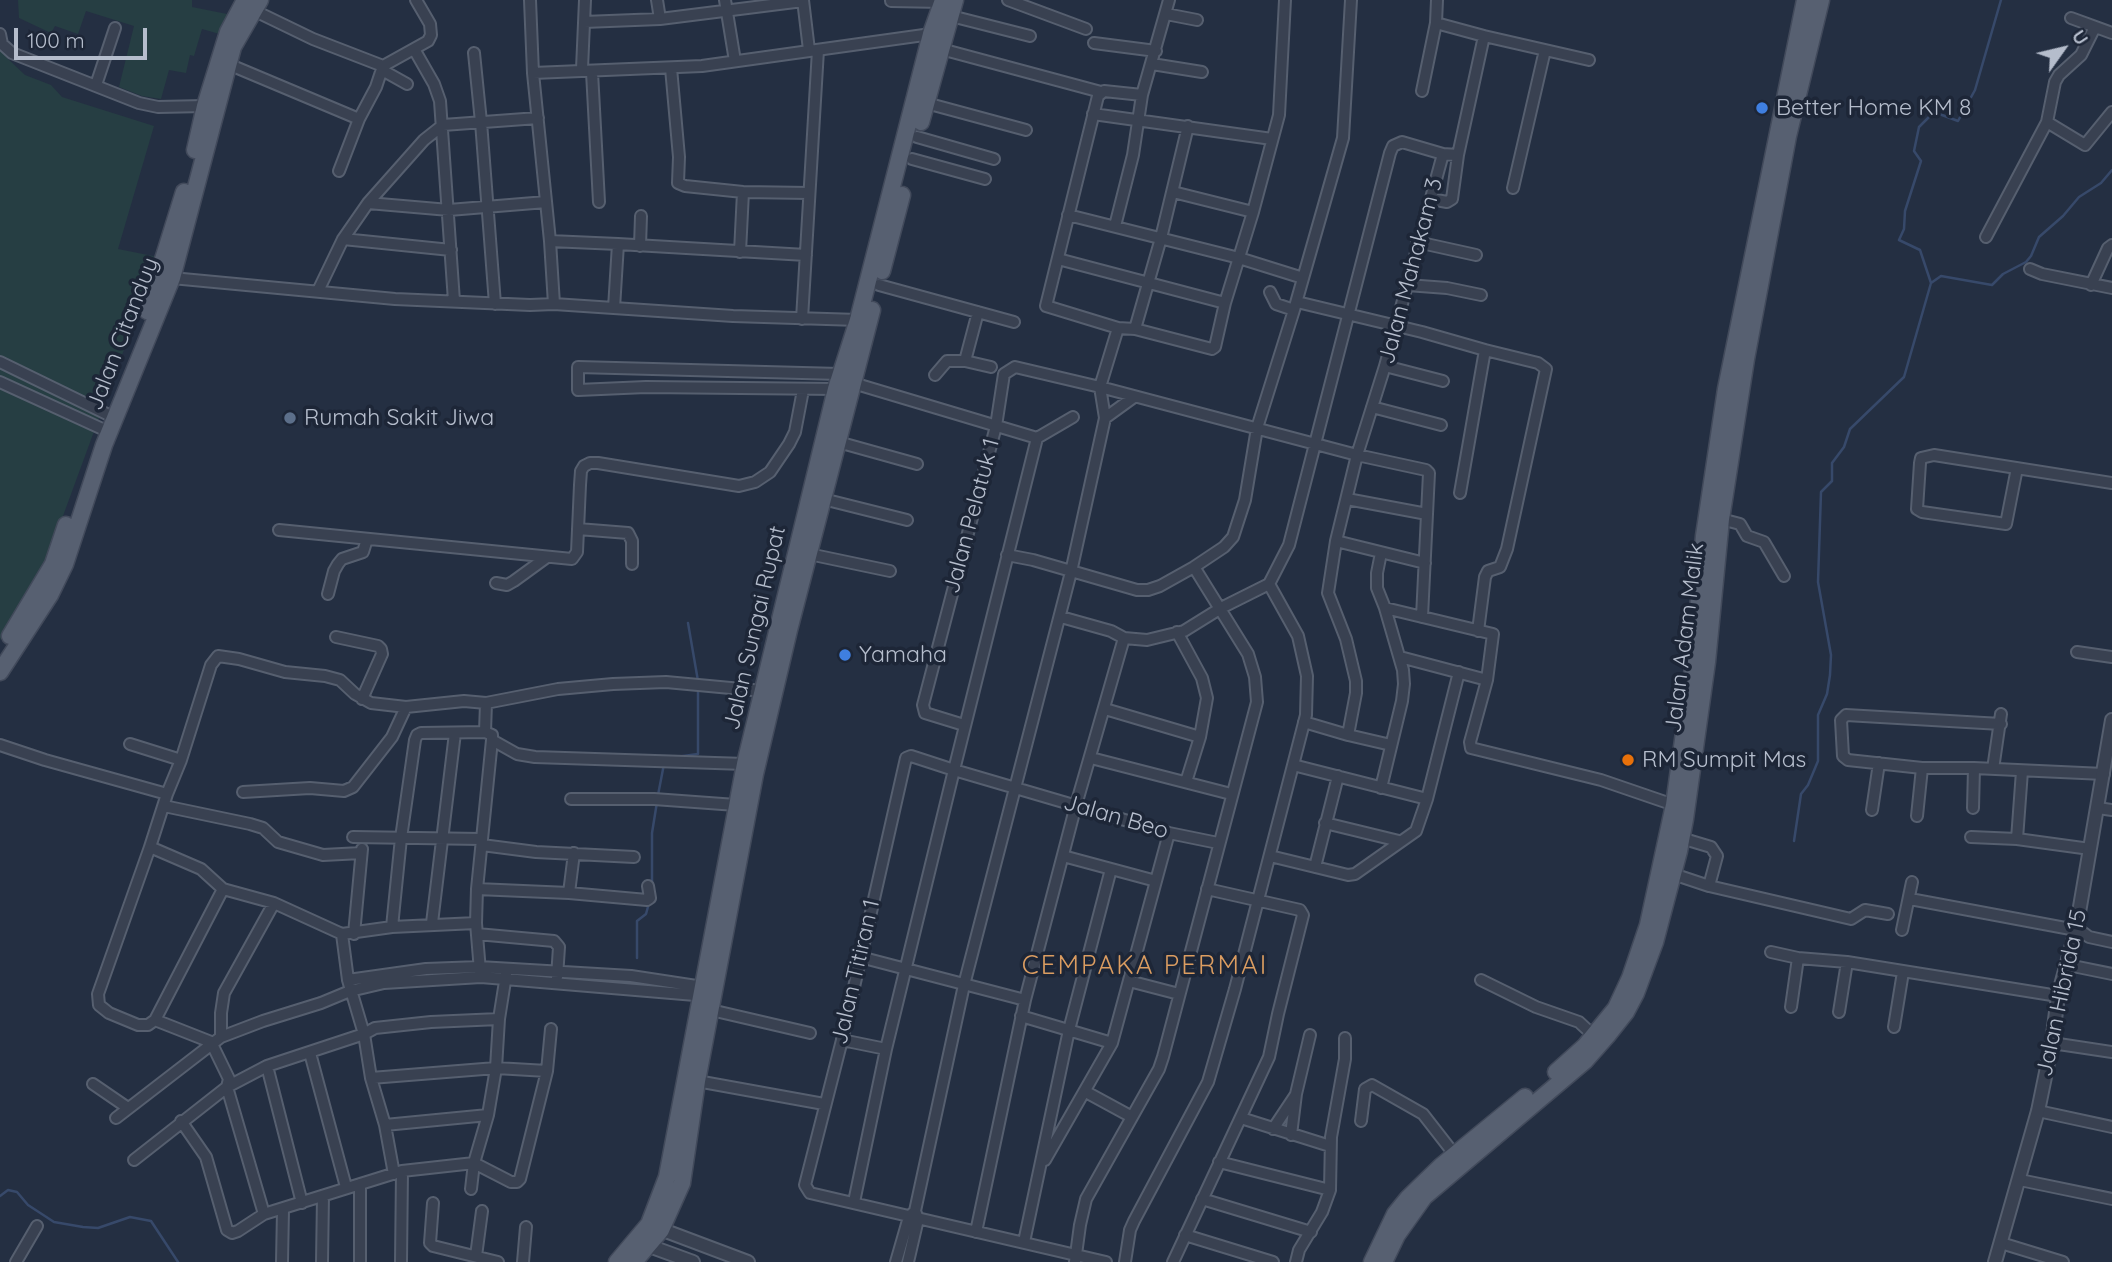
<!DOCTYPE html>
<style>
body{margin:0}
#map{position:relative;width:2112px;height:1262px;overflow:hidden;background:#242f42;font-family:Quicksand,sans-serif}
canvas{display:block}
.north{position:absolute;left:2028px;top:14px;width:70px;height:70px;-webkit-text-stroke:5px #1d2637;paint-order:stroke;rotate:56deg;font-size:19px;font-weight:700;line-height:28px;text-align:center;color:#b5bdcc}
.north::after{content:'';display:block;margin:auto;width:24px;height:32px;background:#b5bdcc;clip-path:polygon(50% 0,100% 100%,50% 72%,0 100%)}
.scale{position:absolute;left:14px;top:28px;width:133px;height:32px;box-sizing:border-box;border:4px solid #b5bdcc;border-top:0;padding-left:9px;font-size:21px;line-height:24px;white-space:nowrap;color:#b5bdcc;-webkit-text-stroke:5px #1d2637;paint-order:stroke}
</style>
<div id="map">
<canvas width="2112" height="1262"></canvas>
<div class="north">U</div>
<div class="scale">100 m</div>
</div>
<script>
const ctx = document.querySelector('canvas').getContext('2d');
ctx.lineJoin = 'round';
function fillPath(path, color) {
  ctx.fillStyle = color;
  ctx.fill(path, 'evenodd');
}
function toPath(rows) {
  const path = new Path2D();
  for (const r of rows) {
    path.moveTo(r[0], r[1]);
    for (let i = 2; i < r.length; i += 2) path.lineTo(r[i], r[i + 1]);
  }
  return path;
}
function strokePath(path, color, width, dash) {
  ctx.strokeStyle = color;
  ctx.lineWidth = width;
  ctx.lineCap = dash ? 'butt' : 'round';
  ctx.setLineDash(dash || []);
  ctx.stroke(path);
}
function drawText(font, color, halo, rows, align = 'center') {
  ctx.font = font + ' Quicksand,sans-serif';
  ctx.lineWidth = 7;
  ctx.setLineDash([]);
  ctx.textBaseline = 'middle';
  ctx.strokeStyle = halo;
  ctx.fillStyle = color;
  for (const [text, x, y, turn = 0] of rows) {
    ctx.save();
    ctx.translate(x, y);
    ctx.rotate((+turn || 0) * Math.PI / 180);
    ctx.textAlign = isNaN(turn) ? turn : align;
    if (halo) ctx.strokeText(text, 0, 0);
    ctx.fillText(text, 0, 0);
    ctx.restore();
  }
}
const green = toPath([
 [18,0,192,0,192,7,232,15,223,35,202,29,194,56,190,55,186,73,169,70,161,99,142,96,119,87,134,26,86,11,78,34,55,26,51,33,19,18],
 [0,42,6,57,25,75,51,85,62,97,154,126,118,249,158,257,45,565,0,640]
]);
const stream = toPath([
 [1931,283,1920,250,1899,240,1904,229,1905,211,1921,161,1914,151,1919,127,1934,112,1958,121,1975,90,2001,0],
 [688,623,698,681],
 [676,757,698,754,698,688],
 [658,795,664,764],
 [1794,841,1801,794,1808,785,1818,761,1818,715,1827,694,1830,675,1831,655,1818,582,1821,492,1832,481,1832,463,1844,447,1850,429,1904,377,1931,283,1941,276,1992,285,2003,274,2026,262,2031,256,2039,237,2063,216,2079,197,2101,183,2112,170],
 [652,886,652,833,657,802],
 [637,958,637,921,646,914,649,903],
 [0,1196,8,1190,17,1192,28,1205,54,1222,83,1227,98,1228,130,1217,151,1221,178,1262]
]);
const minor = toPath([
 [530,0,533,73,550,241,554,304],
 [657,0,660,19],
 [725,0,735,61],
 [803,0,809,50],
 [1008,0,1086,29],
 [891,1,943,2],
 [253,10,313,39,383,66,428,41,431,35,430,24,416,0],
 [1166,14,1197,20],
 [951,16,1030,36],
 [2071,18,2112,33],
 [584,22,660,19,803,1],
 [0,34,2,44,12,53,139,103,158,107,205,106],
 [1484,36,1589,60],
 [1094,43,1156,51],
 [414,49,434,84,440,101,454,301],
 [941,49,1101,92],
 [474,53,481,122,495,304],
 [228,64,359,119],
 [1152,64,1202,72],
 [671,68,679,157,678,183,685,186,743,192,809,193],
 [582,69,585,0],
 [382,70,407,84],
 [592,72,599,202],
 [533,73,702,66,931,34,936,35],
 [96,85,115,28],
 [1422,91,1436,23],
 [1142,95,1104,91,1098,96,1046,306,1118,328,1135,329,1212,349,1215,347,1225,303,1253,212,1279,115,1285,0],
 [926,103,1026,130],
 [1093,114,1272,139],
 [2047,122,2085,145,2112,112],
 [917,137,994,159],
 [912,159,985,179],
 [339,171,359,119,376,87,383,66],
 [1513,188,1545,50],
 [1173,192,1253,212],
 [1431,199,1447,202,1452,199,1458,155],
 [368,203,449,210,546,202],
 [1068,215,1239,258,1303,278],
 [1115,226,1133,155,1142,95,1169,0],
 [1986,237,2047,122,2055,82,2059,75,2081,55,2095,27],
 [343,239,451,250],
 [550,241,618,244],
 [1417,242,1476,255],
 [640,246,641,216],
 [740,252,743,192],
 [1058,259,1225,303],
 [2030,269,2042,274,2112,288],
 [172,278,395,299,530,305,554,304,733,316,858,320],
 [879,285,1014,322],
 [1407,285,1447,288,1481,295],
 [2091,285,2108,248,2112,245],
 [318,291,343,239,368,203,424,140,443,125,538,118],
 [1270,292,1276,304,1294,310],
 [1297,302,1422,332,1485,350,1460,493],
 [614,308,618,244,806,255],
 [978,312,965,361,991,367],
 [802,319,818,50],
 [1135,329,1161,238,1188,126],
 [0,362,115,418],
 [1385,366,1443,381],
 [935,375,947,361,965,361],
 [0,382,109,432],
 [853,383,1037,438],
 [836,389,646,387,578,390,578,367,840,374],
 [1372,407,1441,425],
 [1073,417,1037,438,954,770,911,756,906,758,842,1040,805,1185,810,1193,1106,1262],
 [1105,418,1134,397],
 [838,442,917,464],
 [2017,468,2006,524,1922,512,1917,509,1920,463,1921,458,1934,455,2112,483],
 [823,499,907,520],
 [1347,499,1427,514],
 [1721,519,1740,524,1747,536,1764,542,1784,576],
 [578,529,628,533,632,541,632,564],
 [279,530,572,559,577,552,580,485,581,471,584,466,590,463,598,463,739,486,755,482,770,472,789,444,795,432,803,390],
 [1336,541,1425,563],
 [809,554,890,571],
 [1007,555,1033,560,1137,590,1148,590,1160,586,1194,567],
 [496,583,507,585,514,581,547,557],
 [328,594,334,571,338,564,342,559,363,552,367,539],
 [1385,608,1493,634,1487,680,1470,742,1471,748,1601,780,1674,805],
 [1061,617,1111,631,1124,638,1147,640,1184,631,1221,608,1269,584,1289,545,1390,153,1393,146,1402,142,1443,154],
 [1422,617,1429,473,1426,470,1357,455,1385,366,1443,154,1458,155,1484,36,1436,23,1437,0],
 [1478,631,1485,577,1488,571,1500,567,1507,549,1546,369,1538,363,1485,350],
 [1177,632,1202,678,1207,698,1200,737,1186,782],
 [336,637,378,646,381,649,382,654,362,699],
 [2077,652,2112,657],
 [1400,657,1487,680],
 [1105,709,1200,737],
 [1304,722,1348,735],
 [2001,724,1846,715,1841,720,1843,756,1848,760,1922,768,1974,768,2104,774],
 [964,725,925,713,923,705,996,426,1004,374,1015,367,1100,387,1357,455,1336,541,1328,593,1346,639,1356,681,1356,693,1348,735,1391,745],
 [485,732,486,703],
 [130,744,181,760],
 [0,745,45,760,167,794,181,760,211,665,218,656,239,659,285,672,325,676,340,680,355,694,371,703,406,707,464,701,486,703,558,689,613,684,666,682,763,691],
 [1091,758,1231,794],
 [1293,765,1427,799],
 [1993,769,2001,714],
 [1381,788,1402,701,1404,684,1403,670,1385,608,1377,588,1377,573,1381,553],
 [243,792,310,788,344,791,353,787,392,737,406,707],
 [167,794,150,847,201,869,223,889,274,903,342,934,392,927,476,923],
 [571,799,654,799,736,805],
 [164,806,250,824,263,828,278,842,323,855,361,853],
 [1973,808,1974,768],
 [2098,808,2112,810],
 [1872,810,1879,763],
 [1917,816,1922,768],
 [1325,823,1399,841],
 [353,837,481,839],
 [1971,837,2017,839,2090,849],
 [2017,839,2022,771],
 [482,845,536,852,634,857],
 [150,847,98,994,99,1005,109,1013,138,1025,148,1025,155,1020,223,889],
 [1063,856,1156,881],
 [1270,856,1348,875,1355,874,1416,831,1427,799,1459,672],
 [1315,867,1338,776],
 [1673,874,1709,886,1717,856,1711,847,1681,838],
 [1709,886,1851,919,1865,910,1888,914],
 [477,889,569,893,647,900,650,898,648,886],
 [569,893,574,853],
 [1910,899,2076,930],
 [432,923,455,733],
 [392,927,401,838,415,740,417,735,421,733,485,732,492,735,492,740,517,754,535,757,745,764],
 [2077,928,2089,937,2112,942],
 [1902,930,1912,882],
 [342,934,348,980,364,1034,371,1078,385,1125,394,1174],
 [354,934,362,849],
 [477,934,554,941,559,947,557,977],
 [1771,952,1798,958,1847,962,2058,996],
 [860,957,1025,1000],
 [2068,965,2112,974],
 [480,971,476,923,477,889,492,740],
 [348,980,426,969,479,967,631,976,703,987],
 [1481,980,1536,1007,1579,1022,1594,1036],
 [1129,981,1179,994],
 [1791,1007,1798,958],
 [711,1010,810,1033],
 [1839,1012,1847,962],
 [1021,1016,1112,1043],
 [155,1020,211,1042,229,1079,227,1087,264,1214],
 [1894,1027,1903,972],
 [221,1037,221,1013,224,993,274,903],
 [842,1040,886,1049],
 [2052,1043,2112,1052],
 [310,1053,346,1187],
 [267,1066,302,1203],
 [371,1078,496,1068,547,1071,551,1029],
 [697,1081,824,1104],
 [93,1084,128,1108],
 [1086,1092,1132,1117],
 [2038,1111,2112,1127],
 [116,1118,221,1037,263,1021,321,1003,350,991,384,983,481,977,707,996],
 [1241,1118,1330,1146],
 [181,1121,206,1157,227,1230,232,1233,238,1231,264,1214,402,1171,474,1163,511,1182,517,1182,520,1179,547,1071],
 [1361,1121,1365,1089,1372,1085,1423,1114,1458,1159],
 [385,1125,488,1115],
 [1273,1129,1295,1096],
 [1291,1135,1296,1094,1310,1035],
 [134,1160,227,1087,267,1066,364,1034,375,1028,431,1022,499,1019],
 [1045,1160,1112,1043,1169,833],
 [1219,1162,1330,1190],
 [2020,1180,2112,1199],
 [360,1184,360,1262],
 [471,1189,474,1163,488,1115,496,1068,499,1019,506,975],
 [1202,1199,1311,1232],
 [854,1202,886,1049,954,770,1169,833,1218,843],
 [433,1203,430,1243,433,1246,498,1262],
 [976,1232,1025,1000,1076,805,1124,638],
 [1185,1235,1273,1262],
 [1024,1242,1069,1030,1111,869],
 [2001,1243,2063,1262],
 [476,1256,482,1211],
 [16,1262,37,1226],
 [282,1262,283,1210],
 [322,1262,323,1196],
 [401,1262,402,1171],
 [523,1262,526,1227],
 [896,1262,909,1217,913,1213],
 [908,1262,918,1219,915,1211,964,985,1071,572,1105,418,1100,387,1118,328],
 [1075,1262,1080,1225,1086,1199,1159,1069,1163,1057,1257,702,1255,677,1248,654,1194,567,1224,547,1233,537,1245,500,1257,428,1294,310,1343,138,1351,0],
 [1125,1262,1130,1230,1134,1221,1208,1082,1235,989,1306,715,1307,676,1298,636,1269,584],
 [1173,1262,1269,1057,1278,1014,1303,915,1300,910,1207,889],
 [1296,1262,1299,1250,1322,1212,1330,1190,1331,1137,1345,1059,1345,1038]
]);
const tertiary = toPath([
 [655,1227,748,1262],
 [641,1243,693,1262],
 [1995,1262,2038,1111,2052,1043,2058,996,2076,930,2112,720]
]);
const primary = toPath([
 [921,122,955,0],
 [195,150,205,106,228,32,245,0],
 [882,271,902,195],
 [147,311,184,192],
 [10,636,53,564,66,525],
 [0,672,50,595,65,564,104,445,172,278,233,47,260,0],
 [1556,1072,1585,1046,1616,1008,1630,978,1648,925,1674,805,1694,660,1704,536,1726,389,1805,0],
 [617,1262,649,1224,667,1177,745,764,836,389,858,320,931,34,943,0],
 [634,1262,661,1230,682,1183,697,1081,755,774,789,630,872,310],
 [1372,1262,1395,1214,1408,1198,1441,1166,1525,1097],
 [1384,1262,1397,1235,1424,1197,1585,1061,1607,1036,1626,1012,1636,993,1655,942,1679,851,1685,819,1707,662,1721,519,1746,359,1788,136,1821,0]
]);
const markers = [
 [1762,108,7,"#3f7fe0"],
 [290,418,7,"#5c6f8a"],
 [845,655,7,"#3f7fe0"],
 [1628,760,7,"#e8710a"]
];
const poiNames = [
 ["Better Home KM 8",1776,108],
 ["Rumah Sakit Jiwa",304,418],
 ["Yamaha",859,655],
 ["RM Sumpit Mas",1642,760]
];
const streetNames = [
 ["Jalan Mahakam 3",1411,271,-75],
 ["Jalan Citanduy",123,334,-69],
 ["Jalan Pelatuk 1",972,516,-75],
 ["Jalan Sungai Rupat",755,628,-77],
 ["Jalan Adam Malik",1685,638,-83],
 ["Jalan Beo",1116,817,16],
 ["Jalan Titiran 1",856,972,-77],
 ["Jalan Hibrida 15",2062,993,-78]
];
const quarterNames = [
 ["CEMPAKA PERMAI",1145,966]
];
fillPath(green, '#263e43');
strokePath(stream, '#37496a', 2.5);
strokePath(minor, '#565f6f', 14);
strokePath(tertiary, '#565f6f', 16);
strokePath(primary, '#424a5b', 19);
strokePath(minor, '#394151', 10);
strokePath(tertiary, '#394151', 12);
strokePath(primary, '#576071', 16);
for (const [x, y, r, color] of markers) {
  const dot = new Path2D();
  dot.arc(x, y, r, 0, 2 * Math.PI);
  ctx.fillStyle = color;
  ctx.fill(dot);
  strokePath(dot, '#1d2637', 2.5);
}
drawText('23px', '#b5bdcc', '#1d2637', poiNames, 'left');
drawText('23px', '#b5bdcc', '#1d2637', streetNames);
ctx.letterSpacing = '2px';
drawText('26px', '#db9d61', '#1d2637', quarterNames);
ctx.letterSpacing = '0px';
</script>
